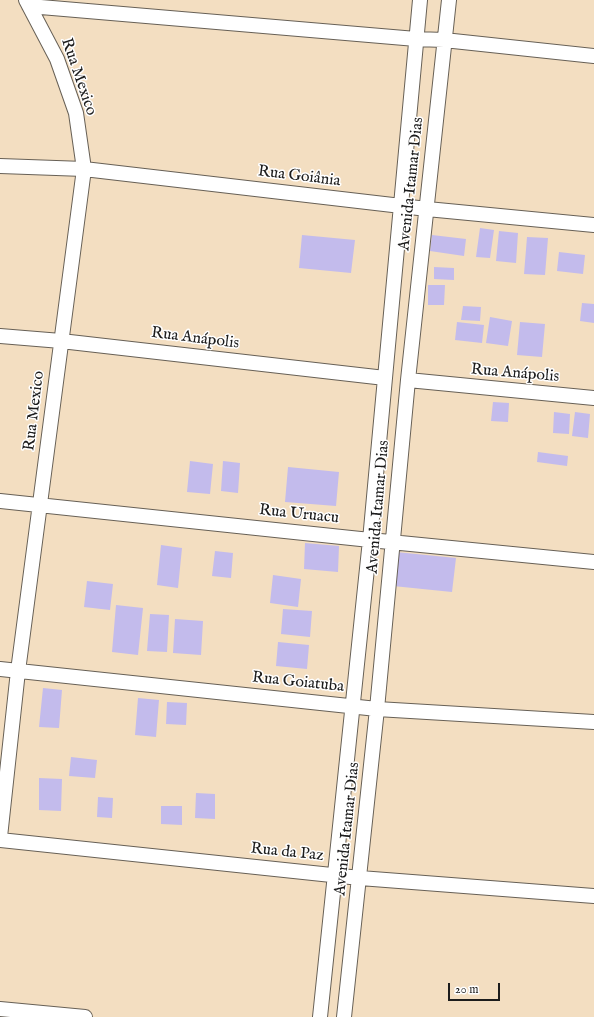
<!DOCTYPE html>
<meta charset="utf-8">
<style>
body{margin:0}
#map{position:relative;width:594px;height:1017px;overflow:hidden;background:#f3dec1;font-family:"IM FELL English",serif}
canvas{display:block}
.scale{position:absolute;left:448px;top:983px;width:52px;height:18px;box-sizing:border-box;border:2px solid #1c1c1c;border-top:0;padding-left:5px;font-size:12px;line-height:14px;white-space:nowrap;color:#1c1c1c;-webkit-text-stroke:3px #fff;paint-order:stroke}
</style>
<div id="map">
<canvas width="594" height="1017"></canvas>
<div class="scale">20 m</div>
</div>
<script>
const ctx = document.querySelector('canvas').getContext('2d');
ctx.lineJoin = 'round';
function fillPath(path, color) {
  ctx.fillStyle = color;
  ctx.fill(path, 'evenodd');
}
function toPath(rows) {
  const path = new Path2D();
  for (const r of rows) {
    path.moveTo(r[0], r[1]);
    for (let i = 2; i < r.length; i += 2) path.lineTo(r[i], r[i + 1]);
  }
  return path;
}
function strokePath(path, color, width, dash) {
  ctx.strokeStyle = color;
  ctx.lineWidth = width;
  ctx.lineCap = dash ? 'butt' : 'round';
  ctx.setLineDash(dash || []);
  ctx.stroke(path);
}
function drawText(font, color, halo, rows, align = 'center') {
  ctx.font = font + ' "IM FELL English",serif';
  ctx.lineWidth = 3;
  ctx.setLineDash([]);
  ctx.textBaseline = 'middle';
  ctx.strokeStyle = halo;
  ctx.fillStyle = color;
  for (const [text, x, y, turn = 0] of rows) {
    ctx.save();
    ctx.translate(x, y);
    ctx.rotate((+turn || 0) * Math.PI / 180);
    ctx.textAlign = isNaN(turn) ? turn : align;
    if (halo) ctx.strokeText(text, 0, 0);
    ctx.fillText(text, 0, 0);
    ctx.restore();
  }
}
const building = toPath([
 [480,228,494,230,490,258,476,257],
 [499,231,518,233,516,263,496,261],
 [302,235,355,240,351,273,299,268],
 [432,235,466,239,464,256,430,251],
 [527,237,548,238,545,275,524,274],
 [559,252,585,255,583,274,557,271],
 [434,267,454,268,454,280,434,279],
 [428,285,445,285,444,305,428,305],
 [582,303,594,304,594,323,580,321],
 [463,306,481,307,480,321,461,320],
 [490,317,512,321,508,346,486,343],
 [457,322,484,325,482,343,455,340],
 [520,322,545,324,542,357,517,355],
 [493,402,509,403,508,422,491,421],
 [554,412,570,414,569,434,553,433],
 [575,412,590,414,588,438,572,436],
 [538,452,568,456,567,466,537,462],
 [190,461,213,464,210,494,187,492],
 [223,461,240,463,238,493,221,491],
 [288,467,339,472,336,506,285,502],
 [305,543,339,546,338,572,304,569],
 [161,545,182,548,178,588,157,585],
 [215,551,233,553,231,578,212,576],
 [396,552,456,558,452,592,393,586],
 [273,575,301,579,298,607,270,603],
 [87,581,113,584,110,610,84,607],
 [116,605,143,608,138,655,112,652],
 [283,609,312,611,310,637,281,634],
 [150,614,169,615,167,652,147,651],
 [175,619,203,621,201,655,173,653],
 [278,642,309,645,307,669,276,666],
 [43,688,62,690,59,728,39,727],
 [138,698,159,700,156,737,135,735],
 [167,702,187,703,186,725,166,724],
 [71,757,97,760,95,778,69,776],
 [39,778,62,779,61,811,39,810],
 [196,793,215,794,215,819,195,818],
 [98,797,113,798,112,818,97,817],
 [161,806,182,806,182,825,161,824]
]);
const minor = toPath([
 [29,6,416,39,444,40,594,56],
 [0,166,84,169,427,209,594,225],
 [0,336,61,341,385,378],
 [408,380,594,398],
 [0,501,370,540,594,562],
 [0,669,377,709,594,722],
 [0,837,18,671,84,169,76,113,57,59,26,0],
 [0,840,360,878,594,896],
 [0,1009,85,1017],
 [320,1017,370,540,420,0],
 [344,1017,377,709,408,380,449,0]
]);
const streetNames = [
 ["Rua Mexico",78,77,71],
 ["Rua Goiânia",299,177,7],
 ["Avenida Itamar Dias",412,184,-84],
 ["Rua Anápolis",195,339,7],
 ["Rua Anápolis",515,374,5],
 ["Rua Mexico",35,411,-83],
 ["Avenida Itamar Dias",379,507,-85],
 ["Rua Uruacu",299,515,6],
 ["Rua Goiatuba",298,683,6],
 ["Avenida Itamar Dias",348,829,-84],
 ["Rua da Paz",287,853,6]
];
fillPath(building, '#c3bbec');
strokePath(minor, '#676056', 16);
strokePath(minor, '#fff', 14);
drawText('16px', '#1c1c1c', '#fff', streetNames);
</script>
